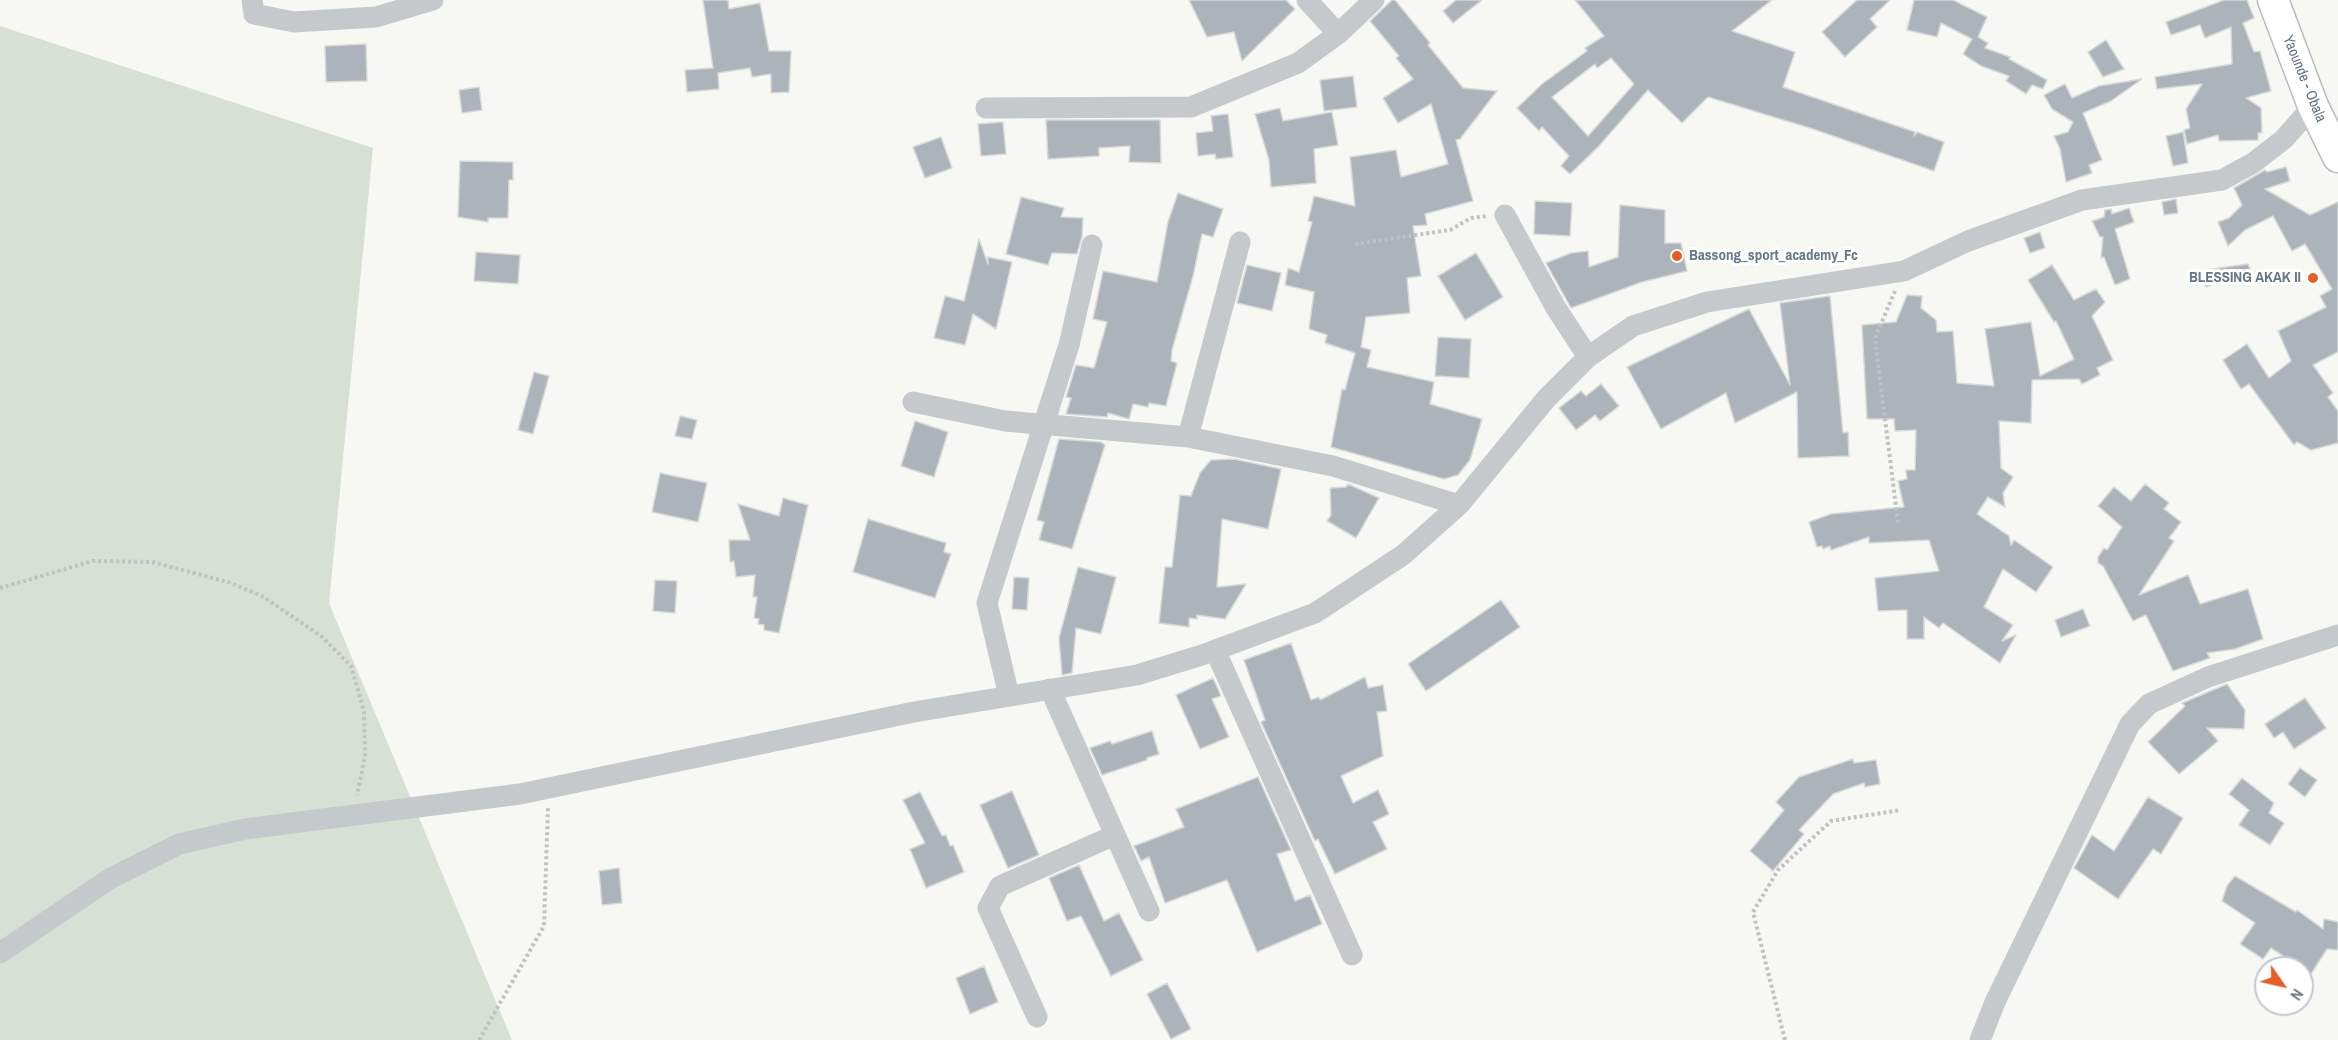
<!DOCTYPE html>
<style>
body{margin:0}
#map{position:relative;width:2338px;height:1040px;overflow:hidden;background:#f7f7f4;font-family:"Archivo Narrow",sans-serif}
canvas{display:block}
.north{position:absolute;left:2254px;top:956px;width:60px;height:60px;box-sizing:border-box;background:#fff;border:2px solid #c2c8cf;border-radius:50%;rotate:124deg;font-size:16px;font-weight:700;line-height:24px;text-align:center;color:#667686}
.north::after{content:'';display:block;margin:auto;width:21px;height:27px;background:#e45e27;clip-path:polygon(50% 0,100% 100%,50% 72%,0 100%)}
</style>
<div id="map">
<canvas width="2338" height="1040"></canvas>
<div class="north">N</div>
</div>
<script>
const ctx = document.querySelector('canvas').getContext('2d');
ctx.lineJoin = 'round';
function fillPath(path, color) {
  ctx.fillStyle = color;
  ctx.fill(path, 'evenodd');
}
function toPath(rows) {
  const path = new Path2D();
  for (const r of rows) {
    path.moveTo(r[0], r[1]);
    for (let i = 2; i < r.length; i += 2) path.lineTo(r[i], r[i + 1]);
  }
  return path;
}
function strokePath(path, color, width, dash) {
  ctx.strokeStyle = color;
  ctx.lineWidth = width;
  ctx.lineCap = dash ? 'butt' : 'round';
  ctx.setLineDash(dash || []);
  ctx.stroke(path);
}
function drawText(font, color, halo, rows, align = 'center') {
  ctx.font = font + ' "Archivo Narrow",sans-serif';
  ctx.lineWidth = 6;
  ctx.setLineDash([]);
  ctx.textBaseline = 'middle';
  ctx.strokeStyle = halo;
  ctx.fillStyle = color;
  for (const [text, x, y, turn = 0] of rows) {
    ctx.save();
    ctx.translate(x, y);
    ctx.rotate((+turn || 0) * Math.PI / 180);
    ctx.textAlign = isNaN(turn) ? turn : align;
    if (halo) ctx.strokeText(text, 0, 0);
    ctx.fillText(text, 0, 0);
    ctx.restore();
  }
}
const green = toPath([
 [0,26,373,148,329,603,512,1040,0,1040]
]);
const building = toPath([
 [703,0,728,0,729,9,760,3,769,51,791,51,789,92,771,93,771,74,752,77,750,68,718,73,719,89,687,92,685,70,713,68,703,0],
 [1189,0,1286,0,1295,9,1242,61,1234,32,1207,37,1189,0],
 [1392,0,1395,0,1430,43,1428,45,1463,88,1497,91,1460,139,1456,140,1473,201,1425,214,1427,225,1413,226,1421,276,1407,278,1410,313,1366,317,1361,347,1371,350,1367,367,1434,382,1430,404,1482,419,1470,460,1458,475,1444,479,1331,447,1342,389,1345,390,1355,353,1325,343,1327,335,1309,329,1314,292,1285,285,1288,268,1299,272,1312,222,1308,221,1314,196,1355,206,1350,157,1396,150,1401,177,1448,164,1431,104,1398,123,1383,98,1413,79,1396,58,1399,56,1370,21,1392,0],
 [1456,0,1482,0,1453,23,1443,11,1456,0],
 [1575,0,1772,0,1732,31,1795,52,1783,87,1915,132,1914,136,1917,132,1944,142,1934,171,1813,129,1708,97,1682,123,1648,90,1598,147,1570,174,1561,166,1569,156,1542,127,1539,131,1517,108,1542,84,1587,51,1585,48,1604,36,1575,0],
 [1611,58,1634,84,1588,136,1552,97,1595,64,1597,68,1611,58],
 [1857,0,1890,0,1870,19,1877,27,1845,57,1822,32,1857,0],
 [1914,0,1953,0,1987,17,1978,37,1988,43,1985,48,2010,57,2009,59,2047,80,2043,89,2032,85,2026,94,2006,81,2009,76,1981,66,1963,54,1972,39,1941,23,1937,37,1907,30,1914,0],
 [2224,0,2247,0,2254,18,2243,23,2254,52,2260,51,2271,91,2246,98,2261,108,2262,133,2258,133,2258,140,2219,141,2218,135,2187,144,2184,130,2190,128,2186,109,2202,84,2157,89,2155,77,2232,64,2231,27,2205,38,2200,25,2171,35,2166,22,2224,0],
 [2106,40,2124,69,2103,77,2088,52,2106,40],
 [366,44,367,81,326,82,325,46,366,44],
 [1353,76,1357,107,1324,111,1320,80,1353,76],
 [2142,79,2111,101,2083,113,2102,160,2089,165,2092,173,2066,182,2060,149,2054,136,2068,132,2073,122,2052,109,2044,95,2065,84,2072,98,2099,86,2142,79],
 [479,87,482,110,462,113,459,90,479,87],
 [1280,108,1283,121,1332,112,1338,145,1314,149,1316,183,1271,187,1269,160,1255,114,1280,108],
 [1228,114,1233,157,1216,159,1215,154,1198,156,1196,133,1213,131,1211,116,1228,114],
 [1046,120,1160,120,1161,163,1129,162,1130,146,1099,148,1099,156,1048,159,1046,120],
 [1003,122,1006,154,981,156,978,124,1003,122],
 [2183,132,2188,163,2173,166,2166,136,2183,132],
 [941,137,952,168,925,178,913,147,941,137],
 [460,161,513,162,513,180,509,180,508,218,488,218,488,222,458,217,460,161],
 [2286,167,2290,181,2265,189,2310,215,2338,202,2338,352,2313,365,2333,393,2328,397,2338,411,2338,443,2311,450,2297,442,2294,445,2249,384,2241,389,2223,360,2247,344,2269,378,2291,361,2278,331,2326,307,2320,296,2332,289,2305,244,2292,251,2273,216,2245,230,2228,246,2218,222,2229,218,2242,205,2234,188,2265,170,2267,172,2286,167],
 [1178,193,1223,209,1213,237,1202,234,1193,276,1172,350,1171,361,1177,363,1166,406,1149,403,1148,407,1133,404,1129,419,1108,413,1107,417,1066,414,1071,398,1066,397,1076,365,1094,368,1107,322,1093,319,1103,271,1157,282,1168,222,1178,193],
 [1021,197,1064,208,1061,217,1083,218,1082,237,1077,254,1052,253,1048,265,1006,254,1021,197],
 [2176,199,2178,213,2164,215,2162,202,2176,199],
 [1535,201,1572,203,1570,236,1534,234,1535,201],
 [1620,205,1665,210,1665,243,1681,243,1687,271,1642,282,1571,308,1546,263,1571,253,1588,251,1589,267,1618,257,1620,205],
 [2129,208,2134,222,2115,229,2130,279,2115,285,2104,257,2101,258,2103,237,2100,237,2092,221,2104,217,2105,210,2111,209,2112,214,2129,208],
 [2040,232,2045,248,2030,253,2024,238,2040,232],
 [979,239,988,264,988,257,1012,262,996,329,973,314,965,345,934,338,945,296,964,301,979,239],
 [476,252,520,255,518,284,474,281,476,252],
 [1476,253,1503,297,1465,320,1438,276,1476,253],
 [2248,264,2250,269,2206,287,2205,270,2248,264],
 [1247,265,1281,273,1272,311,1237,303,1247,265],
 [2052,265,2074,300,2096,289,2105,302,2092,316,2113,360,2097,368,2100,375,2082,384,2079,379,2032,380,2031,423,1999,421,2001,468,2013,477,2003,493,2005,507,1988,497,1977,514,2009,536,2011,545,2014,540,2053,567,2036,592,2003,569,1984,607,2013,625,2002,641,2016,635,2000,663,1943,623,1939,628,1924,617,1924,639,1907,639,1907,610,1878,611,1875,578,1939,571,1929,540,1869,543,1869,537,1831,550,1830,546,1823,549,1822,546,1817,547,1809,522,1831,514,1904,507,1898,481,1907,479,1906,470,1915,470,1916,430,1895,431,1894,419,1867,419,1862,325,1896,322,1907,295,1922,296,1921,308,1936,320,1937,332,1953,331,1957,383,1994,386,1985,329,2031,322,2040,376,2074,359,2056,321,2054,322,2028,280,2052,265],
 [1830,296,1843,433,1848,432,1849,456,1798,458,1797,392,1735,423,1726,393,1661,429,1627,367,1749,309,1790,385,1780,303,1830,296],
 [1438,337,1471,339,1469,378,1435,376,1438,337],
 [534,372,549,376,533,434,518,430,534,372],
 [1601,384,1619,406,1600,421,1595,415,1576,430,1559,408,1581,391,1586,396,1601,384],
 [680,416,697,420,692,439,675,436,680,416],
 [915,421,948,432,934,477,901,466,915,421],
 [1059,439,1101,442,1105,445,1072,549,1039,540,1044,522,1037,520,1059,439],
 [1234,459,1281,469,1268,529,1222,519,1217,587,1246,584,1225,619,1197,615,1197,619,1189,618,1189,627,1159,623,1165,567,1172,567,1180,495,1191,496,1200,473,1211,460,1234,459],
 [660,473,707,483,698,522,652,512,660,473],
 [1348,484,1379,498,1356,538,1327,521,1331,515,1330,488,1346,487,1348,484],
 [2145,484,2169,503,2164,509,2181,522,2169,538,2174,541,2139,595,2188,575,2200,604,2248,589,2263,639,2235,649,2207,653,2210,658,2173,671,2146,615,2133,621,2103,566,2098,563,2098,557,2104,548,2107,550,2122,527,2098,506,2114,487,2131,501,2145,484],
 [783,498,808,505,779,633,764,630,764,625,758,624,759,619,754,618,757,597,753,597,755,575,736,577,734,561,730,562,729,540,750,540,738,504,779,516,783,498],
 [868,519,946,543,944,552,951,554,935,598,853,572,868,519],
 [1078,567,1116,577,1101,634,1076,628,1072,673,1062,675,1059,638,1078,567],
 [1014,577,1029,578,1027,610,1012,609,1014,577],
 [655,580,677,581,675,613,653,611,655,580],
 [1501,600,1520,627,1426,691,1408,664,1501,600],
 [2083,609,2090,626,2061,637,2055,620,2083,609],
 [1291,643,1311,700,1319,697,1320,700,1365,677,1368,688,1383,685,1387,711,1377,712,1383,756,1341,776,1353,803,1378,790,1389,814,1373,822,1387,849,1335,874,1318,839,1315,841,1261,722,1265,720,1244,660,1291,643],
 [1213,678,1221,696,1212,699,1229,737,1200,749,1176,695,1213,678],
 [2227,684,2245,710,2244,729,2207,728,2218,741,2179,774,2148,742,2185,706,2182,703,2227,684],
 [2305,698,2326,728,2294,749,2283,732,2274,738,2265,724,2305,698],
 [1152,731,1159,754,1147,758,1147,760,1102,775,1090,748,1110,741,1112,744,1152,731],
 [1853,759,1854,763,1876,760,1880,784,1865,787,1864,783,1833,794,1799,830,1804,834,1773,871,1750,851,1784,810,1776,802,1799,777,1853,759],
 [2300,768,2317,780,2305,797,2288,784,2300,768],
 [1258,777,1291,850,1277,854,1295,901,1310,895,1322,924,1257,952,1227,880,1165,903,1149,857,1141,861,1134,846,1184,827,1176,809,1258,777],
 [2242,778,2274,803,2269,813,2284,823,2270,845,2239,825,2249,810,2229,794,2242,778],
 [1012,791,1039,855,1008,868,980,805,1012,791],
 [920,792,942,836,946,835,950,846,953,845,964,872,926,888,910,849,925,843,903,800,920,792],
 [2148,797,2183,818,2161,854,2153,849,2118,899,2074,868,2092,835,2114,851,2148,797],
 [1079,865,1104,921,1119,913,1143,960,1111,976,1081,916,1067,921,1049,878,1079,865],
 [619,868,622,903,602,905,599,871,619,868],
 [2235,876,2296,912,2297,910,2323,929,2324,919,2338,922,2338,950,2327,949,2311,974,2271,948,2263,959,2240,944,2255,923,2222,901,2227,886,2235,876],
 [984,966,998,1002,970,1014,956,978,984,966],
 [1167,983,1191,1029,1171,1039,1147,994,1167,983]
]);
const path = toPath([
 [1355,244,1450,230,1471,218,1488,216],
 [1895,291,1875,338,1898,523],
 [0,588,93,561,152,562,228,582,262,596,321,636,351,666,364,711,365,757,357,795],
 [479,1040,544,926,548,807],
 [1785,1040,1753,912,1778,870,1831,821,1901,810]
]);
const minor = toPath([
 [252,0,254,14,294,22,376,17,433,0],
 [1307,0,1338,34],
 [986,108,1191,107,1298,63,1338,34,1374,0],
 [1505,215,1556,308,1588,357],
 [913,402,1005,421,1188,437,1333,466,1459,505],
 [1188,437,1240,242],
 [1215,650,1352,955],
 [1050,689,1149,911],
 [1009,696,987,603,1069,345,1092,245],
 [0,953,111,878,179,844,245,829,520,794,914,712,1137,675,1202,655,1315,613,1403,555,1459,505,1546,399,1588,357,1633,326,1707,302,1904,271,1968,241,2082,200,2222,180,2253,163,2284,139,2313,106],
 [1037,1017,988,908,1000,886,1115,835],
 [1980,1040,1995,1002,2130,724,2149,704,2208,677,2338,635]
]);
const highway = toPath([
 [2273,0,2313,106,2338,157]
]);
const markers = [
 [1677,256,6,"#e45e27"],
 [2313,278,6,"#e45e27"]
];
const streetNames = [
 ["Yaounde - Obala",2304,79,68]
];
const poiNames = [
 ["Bassong_sport_academy_Fc",1689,256],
 ["BLESSING AKAK II",2301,278,"right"]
];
fillPath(green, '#d8dfd5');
fillPath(building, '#acb3ba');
strokePath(building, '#d9d9d7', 1.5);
strokePath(highway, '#b8bbbe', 33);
strokePath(path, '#bfc1c3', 4, [3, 3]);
strokePath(minor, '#c5c9cc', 21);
strokePath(highway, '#fff', 30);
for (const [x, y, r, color] of markers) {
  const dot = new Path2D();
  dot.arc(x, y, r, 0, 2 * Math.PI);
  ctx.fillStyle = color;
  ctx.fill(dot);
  strokePath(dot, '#fff', 2);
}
drawText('15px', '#667686', '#fff', streetNames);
drawText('bold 15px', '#667686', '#fff', poiNames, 'left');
</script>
